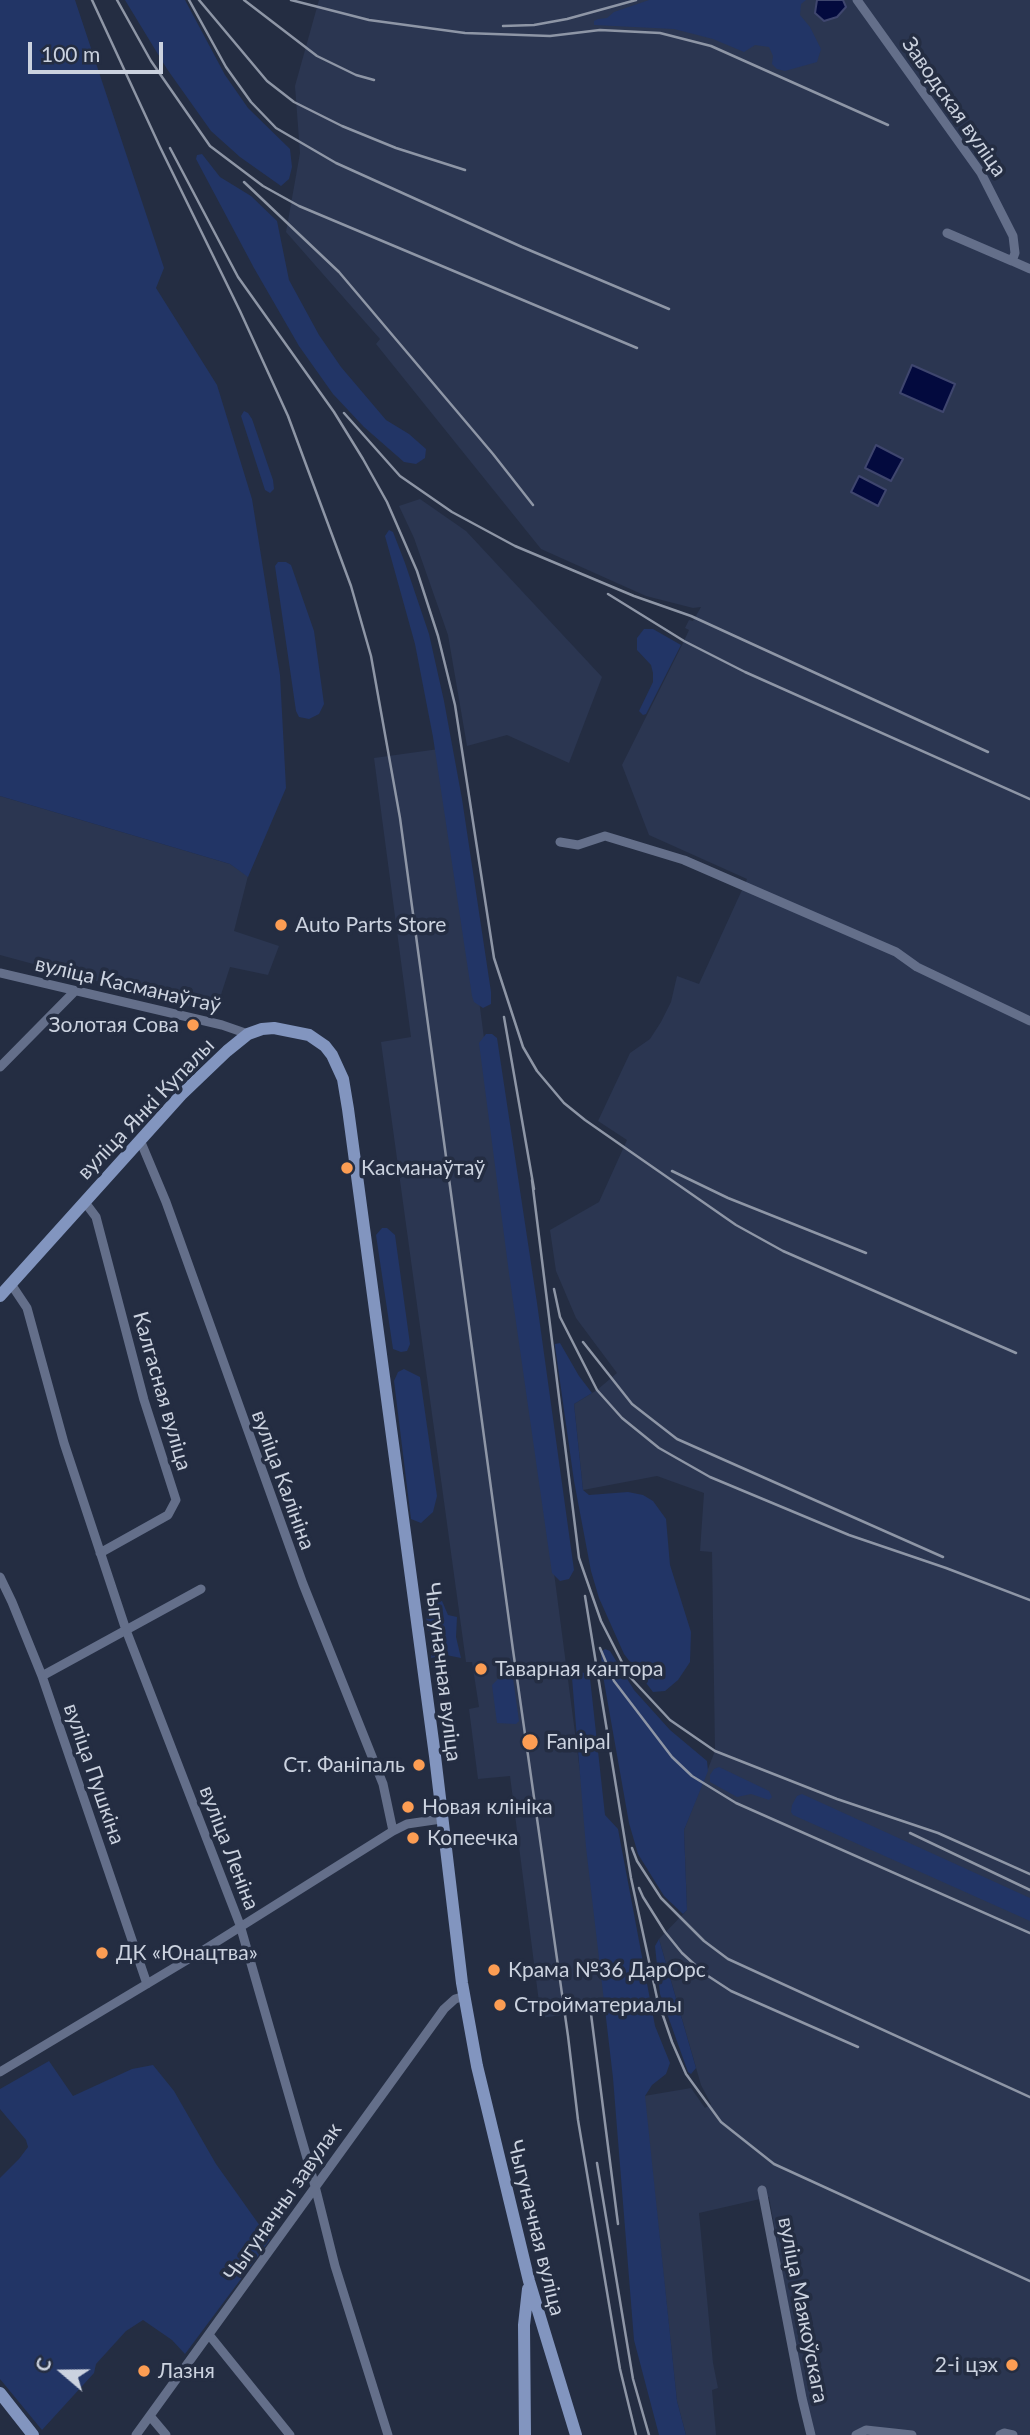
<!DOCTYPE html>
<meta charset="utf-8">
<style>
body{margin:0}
#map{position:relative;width:1030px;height:2435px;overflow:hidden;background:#242d42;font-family:Lato,sans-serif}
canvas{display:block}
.north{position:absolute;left:28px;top:2337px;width:70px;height:70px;-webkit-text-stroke:5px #242d42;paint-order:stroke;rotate:290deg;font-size:19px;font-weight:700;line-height:28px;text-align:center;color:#cbd2df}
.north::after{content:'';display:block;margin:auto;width:24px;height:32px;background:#cbd2df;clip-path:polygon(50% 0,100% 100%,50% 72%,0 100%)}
.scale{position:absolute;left:28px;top:42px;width:135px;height:32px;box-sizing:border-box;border:4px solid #cbd2df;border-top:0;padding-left:9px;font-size:21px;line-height:24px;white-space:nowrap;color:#cbd2df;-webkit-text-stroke:5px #242d42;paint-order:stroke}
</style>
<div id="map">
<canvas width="1030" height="2435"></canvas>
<div class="north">С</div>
<div class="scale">100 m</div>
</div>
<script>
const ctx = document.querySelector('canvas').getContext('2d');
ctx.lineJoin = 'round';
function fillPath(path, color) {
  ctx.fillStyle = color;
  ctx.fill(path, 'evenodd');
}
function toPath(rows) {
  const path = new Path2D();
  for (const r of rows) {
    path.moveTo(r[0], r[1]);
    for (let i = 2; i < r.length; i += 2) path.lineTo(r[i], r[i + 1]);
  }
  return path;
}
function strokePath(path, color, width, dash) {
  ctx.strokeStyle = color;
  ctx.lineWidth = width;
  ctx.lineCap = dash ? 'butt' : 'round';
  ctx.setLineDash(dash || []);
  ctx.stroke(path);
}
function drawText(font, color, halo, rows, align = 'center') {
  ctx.font = font + ' Lato,sans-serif';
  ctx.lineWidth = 7;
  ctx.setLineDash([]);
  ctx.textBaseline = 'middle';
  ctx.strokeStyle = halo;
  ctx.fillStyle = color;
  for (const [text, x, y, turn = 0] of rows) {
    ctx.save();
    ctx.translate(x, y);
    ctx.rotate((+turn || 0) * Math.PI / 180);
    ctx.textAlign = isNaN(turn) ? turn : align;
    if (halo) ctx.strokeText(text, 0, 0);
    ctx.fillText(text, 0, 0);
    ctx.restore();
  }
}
const built = toPath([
 [319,0,1030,0,1030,2435,814,2435,808,2416,769,2197,699,2213,713,2363,718,2388,712,2390,716,2435,686,2435,677,2401,644,2096,691,2088,705,2108,711,2104,701,2085,659,1939,687,1910,684,1830,715,1751,712,1552,700,1551,704,1493,657,1476,583,1490,574,1404,597,1390,617,1373,576,1318,556,1271,550,1230,599,1202,627,1140,598,1121,630,1053,650,1039,661,1022,671,1002,677,976,699,984,747,879,649,835,622,765,684,641,689,630,685,628,689,620,693,621,701,607,693,608,646,596,541,549,376,344,380,339,286,232,300,153,295,86],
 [420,499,466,531,602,677,569,763,507,735,467,746,448,635,414,538,399,506],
 [446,748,611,2008,541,2018,510,1776,478,1779,469,1709,479,1707,472,1662,466,1662,381,1042,411,1037,374,758],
 [0,796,230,864,248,876,234,931,279,946,268,975,230,967,215,1013,0,955]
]);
const green = toPath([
 [0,0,75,0,164,268,156,288,217,385,252,499,280,675,286,788,248,877,230,864,0,796],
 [125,0,185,0,225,75,248,108,290,149,292,167,289,179,281,186,240,157,211,131,167,69],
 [649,0,806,0,801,4,800,15,810,27,821,49,817,62,785,71,777,69,772,64,773,56,769,47,755,45,744,52,713,39,674,29,594,25,594,21,598,19,607,18,614,12],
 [202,154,220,177,251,196,277,221,289,280,319,335,341,367,386,420,409,434,426,449,425,458,416,464,404,462,364,427,333,394,299,346,254,268,196,159,197,155],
 [244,411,248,413,252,419,273,480,274,489,270,493,265,490,241,416],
 [389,530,393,532,405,563,429,634,444,701,462,799,491,992,491,1004,483,1008,474,1002,472,996,433,737,415,644,385,536],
 [278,562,286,562,291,565,314,631,324,704,319,714,309,719,299,717,296,711,275,566],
 [644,629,653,629,681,645,646,714,643,715,639,711,653,682,653,673,651,665,637,650,637,638],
 [486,1034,492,1034,497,1038,537,1303,574,1570,569,1579,560,1581,552,1573,509,1273,479,1043],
 [382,1228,387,1228,395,1235,410,1344,407,1351,401,1352,393,1349,376,1235],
 [560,1343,579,1376,592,1393,574,1404,583,1490,589,1495,628,1492,643,1495,653,1501,666,1519,670,1565,691,1632,690,1662,678,1680,665,1691,653,1692,624,1654,599,1598,591,1571,574,1481,555,1346,555,1344],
 [404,1369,420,1377,437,1496,433,1512,421,1523,411,1519,394,1381,398,1372],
 [442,1601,448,1615,457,1617,456,1637,461,1658,446,1655,431,1658,432,1640,426,1624,428,1602],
 [605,1649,610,1651,634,1690,670,1730,707,1761,708,1771,684,1830,687,1910,683,1914,664,1896,638,1854,629,1823,602,1670,601,1652],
 [581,1672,588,1674,590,1678,605,1815,618,1829,655,2026,670,2063,666,2074,652,2085,645,2096,677,2401,686,2435,659,2435,634,2340,613,2078,586,1847,572,1678,574,1673],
 [502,1675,513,1678,519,1721,516,1724,497,1723,492,1685],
 [719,1767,769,1791,772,1797,769,1800,751,1794,737,1797,710,1782,710,1775,714,1769],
 [802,1794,1030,1898,1030,1921,793,1815,791,1812,792,1805,797,1796],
 [659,1939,696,2068,691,2074,688,2072,660,1994,655,1946],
 [49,2061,73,2096,132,2069,153,2065,174,2091,216,2164,270,2240,185,2354,172,2340,143,2320,126,2331,96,2364,94,2373,42,2430,0,2379,0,2178,19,2159,28,2147,26,2140,0,2109,0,2089]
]);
const water = toPath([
 [817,0,843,0,846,7,837,17,824,21,815,13,817,0],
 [912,365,955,384,943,412,900,393,912,365],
 [876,445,903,459,891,481,865,468,876,445],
 [859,476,886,490,878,506,851,492,859,476]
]);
const street = toPath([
 [857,0,981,173,1013,236,1015,253,1012,261,1030,269],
 [947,233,1012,261],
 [560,842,578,845,605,836,684,860,896,952,917,967,1030,1021],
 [0,973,222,1025,248,1034],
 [0,1067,74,992],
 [140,1140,166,1202,303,1584,383,1784,393,1831],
 [84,1201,96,1217,144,1400,176,1500,168,1515,100,1553],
 [11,1284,27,1308,64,1443,126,1630,240,1925,315,2186,335,2266,388,2435],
 [0,1577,12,1602,42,1676,147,1984],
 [42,1676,201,1589],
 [0,2072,202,1951,393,1831,407,1824,441,1819],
 [762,2190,802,2398,811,2435],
 [210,2336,290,2435],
 [150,2416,166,2435],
 [136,2435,444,2009,455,1999,465,1996],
 [856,2435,866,2430,912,2435],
 [1000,2435,1004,2433,1013,2435]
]);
const secondary = toPath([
 [0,1296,181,1095,227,1051,248,1034,262,1029,274,1028,309,1035,325,1046,332,1055,343,1079,348,1109,435,1756,462,1983,477,2066,529,2281,576,2435],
 [0,2393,33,2435],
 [525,2435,524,2325,528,2289]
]);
const rail = toPath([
 [92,0,160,147,240,311,288,416,351,586,371,656,400,818,513,1650,568,2036,578,2120,620,2369,636,2435],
 [117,0,151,61,210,146,263,186,299,206,637,348],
 [189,0,226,67,251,102,276,128,336,163,522,247,669,309],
 [199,0,267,81,294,102,342,126,396,148,465,170],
 [244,0,317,56,356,75,374,80],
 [291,0,369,20,465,33,550,36,600,30,660,33,711,46,888,125],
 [503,26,534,25,567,19,636,0],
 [170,148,238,277,334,412,363,459,387,502,417,571,438,636,455,705,494,958,523,1047,537,1071,564,1103,585,1120,736,1225,783,1251,1016,1353],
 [244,182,339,272,493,454,533,505],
 [344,413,400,476,452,512,515,546,634,596,691,616,988,752],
 [608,594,684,641,745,672,1030,799],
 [504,1017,534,1189],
 [672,1171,728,1198,866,1253],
 [532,1180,579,1558,601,1621,629,1676,670,1720,715,1751,837,1799,938,1833,1030,1874],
 [554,1289,560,1317,597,1390,622,1418,659,1448,710,1477,849,1535,946,1568,1030,1600],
 [583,1342,632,1404,677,1439,943,1557],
 [585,1596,631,1878,657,1998,672,2042,686,2074,721,2122,774,2164,1030,2281],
 [600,1648,614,1681,672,1757,692,1776,736,1803,1030,1933],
 [910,1833,1030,1890],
 [632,1848,637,1861,661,1898,704,1941,728,1959,1030,2097],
 [639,1888,643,1897,665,1932,682,1953,705,1974,731,1991,858,2047],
 [591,2014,618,2224],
 [597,2163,633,2379,649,2435]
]);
const markers = [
 [281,925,7,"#fc9d53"],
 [193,1025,7,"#fc9d53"],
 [347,1168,7,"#fc9d53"],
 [481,1669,7,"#fc9d53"],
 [530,1742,9,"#fc9d53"],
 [419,1765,7,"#fc9d53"],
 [408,1807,7,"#fc9d53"],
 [413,1838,7,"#fc9d53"],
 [102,1953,7,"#fc9d53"],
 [494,1970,7,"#fc9d53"],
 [500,2005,7,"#fc9d53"],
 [1012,2365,7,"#fc9d53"],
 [144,2371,7,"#fc9d53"]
];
const streetNames = [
 ["Заводская вуліца",954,107,55],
 ["вуліца Касманаўтаў",128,985,13],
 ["вуліца Янкі Купалы",146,1109,-46],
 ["Калгасная вуліца",162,1391,74],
 ["вуліца Калініна",283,1480,70],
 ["Чыгуначная вуліца",443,1672,83],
 ["вуліца Пушкіна",94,1774,71],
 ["вуліца Леніна",229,1848,69],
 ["Чыгуначны завулак",283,2202,-55],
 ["Чыгуначная вуліца",536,2228,76],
 ["вуліца Маякоўскага",803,2310,79]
];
const poiNames = [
 ["Auto Parts Store",295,925],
 ["Золотая Сова",179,1025,"right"],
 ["Касманаўтаў",361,1168],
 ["Таварная кантора",495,1669],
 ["Fanipal",546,1742],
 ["Ст. Фаніпаль",405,1765,"right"],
 ["Новая клініка",422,1807],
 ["Копеечка",427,1838],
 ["ДК «Юнацтва»",116,1953],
 ["Крама №36 ДарОрс",508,1970],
 ["Стройматериалы",514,2005],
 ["2-і цэх",998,2365,"right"],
 ["Лазня",158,2371]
];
fillPath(built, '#2b3651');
fillPath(green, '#223566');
fillPath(water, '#030a3e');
strokePath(water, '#3f466e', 2);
strokePath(street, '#646f8a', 9);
strokePath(secondary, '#8295bf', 12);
strokePath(rail, '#8e96a6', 2.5);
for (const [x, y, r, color] of markers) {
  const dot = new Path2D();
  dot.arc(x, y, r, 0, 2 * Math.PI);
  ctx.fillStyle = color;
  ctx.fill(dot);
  strokePath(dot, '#242d42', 2.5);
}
drawText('21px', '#cbd2df', '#242d42', streetNames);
drawText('21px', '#cbd2df', '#242d42', poiNames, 'left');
</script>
